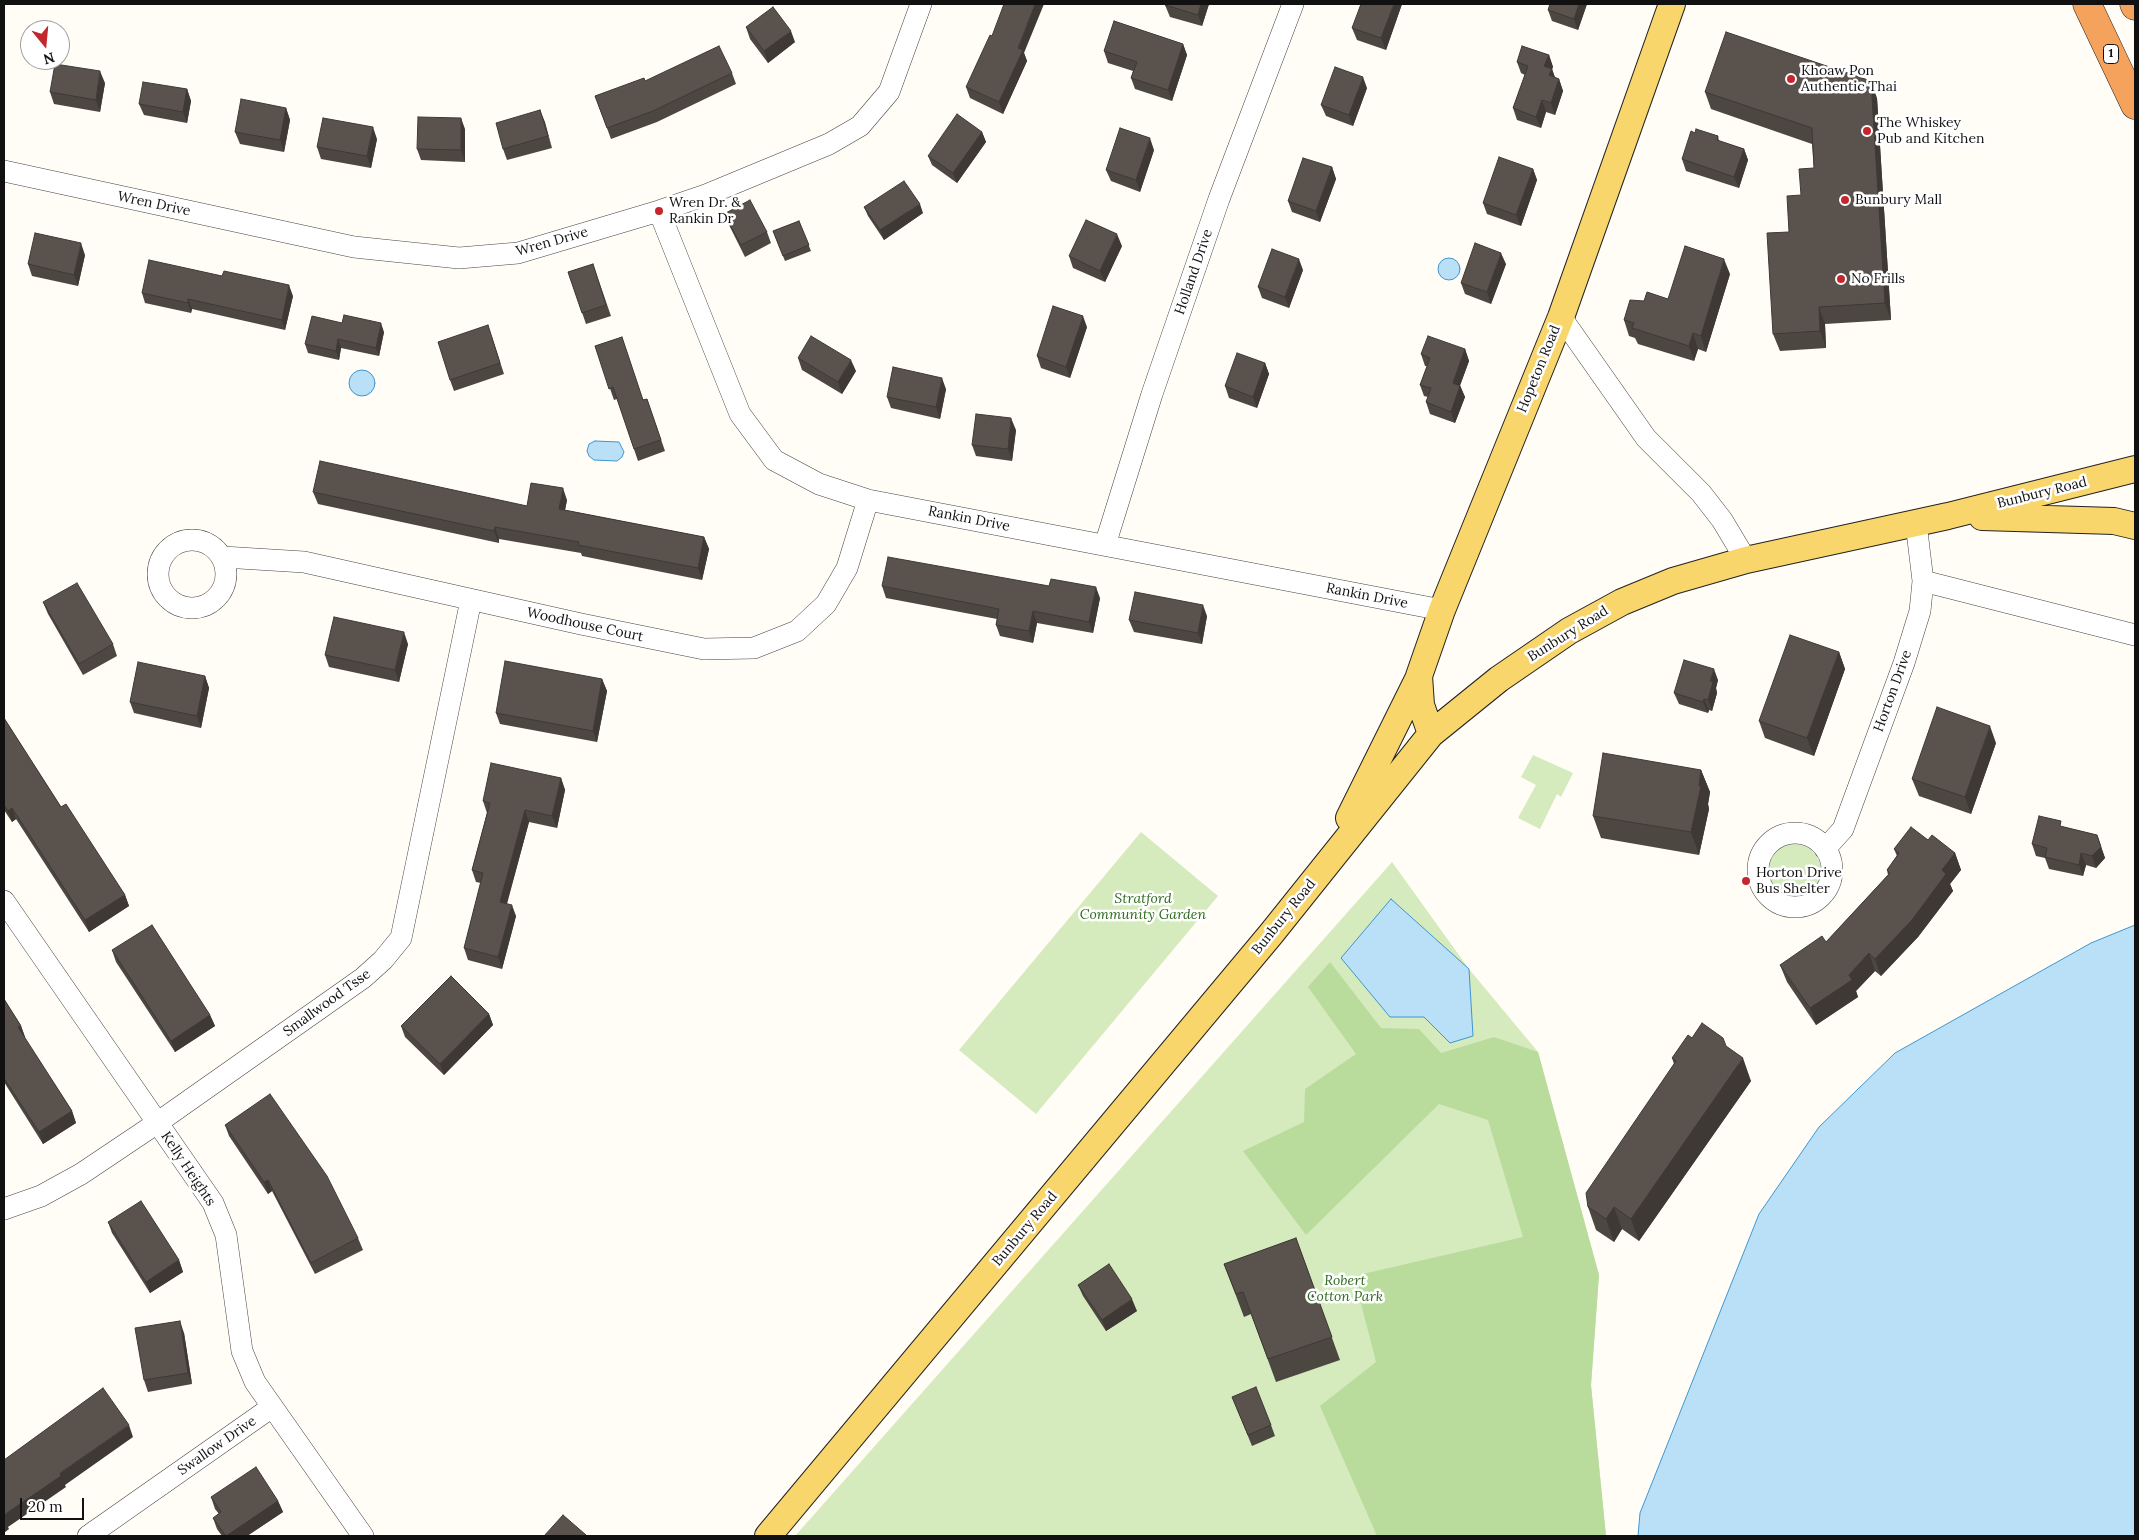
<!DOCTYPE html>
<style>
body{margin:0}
#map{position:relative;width:2139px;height:1540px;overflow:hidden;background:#fffdf5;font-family:Lora,serif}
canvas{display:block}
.frame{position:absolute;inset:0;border:5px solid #111;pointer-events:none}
.north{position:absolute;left:20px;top:20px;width:50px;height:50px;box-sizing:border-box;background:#fff;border:1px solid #a0a0a0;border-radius:50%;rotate:163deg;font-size:14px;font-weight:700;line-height:20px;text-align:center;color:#111}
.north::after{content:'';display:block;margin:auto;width:18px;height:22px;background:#c4262e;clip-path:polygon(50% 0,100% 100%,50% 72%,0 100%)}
.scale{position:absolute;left:20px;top:1498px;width:64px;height:22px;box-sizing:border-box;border:2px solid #111;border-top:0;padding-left:6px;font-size:15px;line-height:18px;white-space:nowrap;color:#111;-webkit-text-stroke:4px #fff;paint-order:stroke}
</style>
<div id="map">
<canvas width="2139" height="1540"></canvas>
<div class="frame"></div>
<div class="north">N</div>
<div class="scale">20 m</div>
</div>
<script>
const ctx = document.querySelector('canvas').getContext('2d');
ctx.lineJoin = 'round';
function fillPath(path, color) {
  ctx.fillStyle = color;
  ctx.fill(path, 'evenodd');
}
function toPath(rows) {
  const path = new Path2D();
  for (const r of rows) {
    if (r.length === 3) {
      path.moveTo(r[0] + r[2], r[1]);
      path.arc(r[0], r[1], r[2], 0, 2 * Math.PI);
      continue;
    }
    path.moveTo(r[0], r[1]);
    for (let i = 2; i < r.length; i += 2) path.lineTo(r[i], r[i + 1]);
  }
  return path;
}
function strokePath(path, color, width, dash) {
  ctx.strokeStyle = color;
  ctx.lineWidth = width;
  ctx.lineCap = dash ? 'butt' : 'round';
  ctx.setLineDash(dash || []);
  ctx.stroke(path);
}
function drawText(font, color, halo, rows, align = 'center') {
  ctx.font = font + ' Lora,serif';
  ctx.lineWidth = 5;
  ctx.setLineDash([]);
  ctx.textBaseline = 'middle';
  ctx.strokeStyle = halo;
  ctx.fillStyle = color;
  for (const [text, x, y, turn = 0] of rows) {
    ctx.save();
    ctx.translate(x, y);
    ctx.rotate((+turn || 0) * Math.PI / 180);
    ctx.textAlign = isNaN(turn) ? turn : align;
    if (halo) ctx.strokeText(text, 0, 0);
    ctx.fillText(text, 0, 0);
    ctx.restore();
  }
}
const green = toPath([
 [1533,755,1573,773,1561,797,1557,794,1540,829,1518,818,1536,785,1521,777],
 [1141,832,1218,896,1036,1114,959,1050],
 [1794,871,27],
 [1392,862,1469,969,1538,1052,1599,1275,1591,1385,1606,1536,795,1536]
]);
const forest = toPath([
 [1330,962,1381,1028,1419,1029,1441,1053,1494,1037,1538,1052,1599,1275,1591,1385,1606,1536,1377,1536,1320,1406,1376,1362,1354,1276,1523,1237,1488,1120,1439,1104,1306,1235,1243,1151,1304,1122,1305,1089,1356,1054,1308,987]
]);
const water = toPath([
 [1449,269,11],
 [362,383,13],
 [595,441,619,442,624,452,622,457,617,461,594,460,589,456,587,451,589,444,595,441],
 [1391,899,1469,969,1473,1036,1450,1043,1424,1017,1390,1017,1341,958,1391,899],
 [2135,925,2135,1536,1638,1536,1640,1513,1759,1214,1819,1127,1895,1053,2091,943,2135,925]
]);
const minor = toPath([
 [4,171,354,247,459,258,518,253,659,211,706,195,829,144,860,126,889,92,921,4],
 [659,211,740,414,774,460,819,484,868,500,1442,610],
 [1561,317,1646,438,1701,493,1722,520,1746,560],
 [192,574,34],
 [1105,545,1152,394,1219,199,1293,4],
 [223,557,304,562,581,624,704,649,754,648,797,631,826,604,847,568,868,500],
 [1923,581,2135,635],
 [1795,870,37],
 [1825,849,1843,829,1904,663,1920,611,1923,581,1916,523],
 [4,901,213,1203,226,1235,242,1351,255,1382,363,1536],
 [4,1209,41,1196,81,1174,157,1123,363,978,383,960,401,938,471,600],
 [88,1536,272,1407]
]);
const major = toPath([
 [1982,517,2114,521,2135,526],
 [1431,734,1421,705,1419,676,1442,610,1561,317,1672,4],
 [1349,818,1418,679],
 [768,1536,1271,934,1431,734,1499,679,1569,631,1622,602,1673,581,1746,560,1948,516,2135,469]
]);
const highway = toPath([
 [2087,4,2135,105],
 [2134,4,2135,6]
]);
const wall = toPath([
 [1166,4,1209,4,1202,26,1170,17,1165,5],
 [1402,4,1386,50,1357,40,1352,28],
 [1587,4,1578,30,1552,21,1548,10],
 [746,27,795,42,768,63,750,39],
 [1183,44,1187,55,1172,101,1135,89,1131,78,1133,71,1108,63,1104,51],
 [1024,53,1027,61,1003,114,970,98,966,87],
 [1549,55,1553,67,1552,69,1555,78,1559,79,1563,91,1555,115,1546,112,1541,128,1517,120,1513,108,1525,75,1521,73,1517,62],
 [732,73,736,84,657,122,611,139,595,96,645,81],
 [105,83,100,112,54,104,50,92],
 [1367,88,1353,126,1326,116,1321,105],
 [187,89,191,101,187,123,144,115,139,104],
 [1705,92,1877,98,1891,320,1825,324,1826,348,1780,351,1773,334,1801,195,1814,168,1812,144,1711,109],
 [286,108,290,120,284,152,240,144,235,132],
 [540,110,552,148,507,160,503,149],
 [465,129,465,162,421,160,417,149],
 [982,132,986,142,957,183,932,165,928,156],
 [1695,133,1718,136,1719,141,1744,149,1748,160,1739,188,1686,171,1682,159],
 [377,139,371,168,321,159,317,147],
 [1154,150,1140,192,1111,181,1106,170],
 [1332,167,1336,179,1320,222,1292,212,1288,201],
 [1533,169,1537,180,1521,226,1487,214,1483,203],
 [864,207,923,213,884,240,868,216],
 [724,214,767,232,771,243,745,257,729,225],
 [799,221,811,251,785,261,773,231],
 [1122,246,1105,282,1073,268,1069,256],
 [85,255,78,286,32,276,28,264],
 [593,264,611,316,586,324,568,272],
 [1506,264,1491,304,1465,294,1461,283],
 [1303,270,1289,308,1262,298,1258,287],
 [1730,274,1706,352,1698,349,1694,361,1638,344,1635,338,1629,336,1624,320,1644,301,1668,299],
 [142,293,293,296,285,330,192,309,191,313,145,303],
 [1087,327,1070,378,1041,368,1037,356],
 [384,332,379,356,341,348,339,360,308,353,305,344],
 [492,337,504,374,454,391,450,380],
 [595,346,644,400,647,399,665,451,638,461,617,399,614,400],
 [1465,349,1469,361,1460,385,1465,397,1455,423,1430,414,1426,402,1428,397,1424,396,1420,385,1427,366,1425,366,1421,354],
 [798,358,856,371,842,394,802,370],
 [1265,363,1269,374,1257,408,1229,398,1225,386],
 [946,389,940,419,891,408,887,397],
 [1016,430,1012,461,976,456,972,445],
 [313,492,527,506,567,500,565,510,704,537,709,549,702,580,582,556,581,553,499,539,499,543,318,504],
 [882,586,1100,598,1093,633,1037,623,1033,643,1000,636,996,625,997,619,886,598],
 [43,602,113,644,117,656,83,675,48,614],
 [1207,616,1202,644,1134,632,1129,620],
 [408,644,399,682,329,667,325,655],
 [1839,652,1845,669,1814,756,1765,738,1759,721],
 [205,676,209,688,201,728,134,713,130,702],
 [602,679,607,691,597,742,500,724,496,713],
 [1718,680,1716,688,1717,693,1712,711,1709,710,1708,713,1679,704,1674,693],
 [4,718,61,807,125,895,129,906,89,932,16,819,12,822,4,810],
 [1996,743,1971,814,1919,796,1912,779],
 [1701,770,1710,792,1708,804,1709,809,1699,855,1601,838,1593,816],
 [561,778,565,790,557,828,529,822,507,904,516,916,502,969,468,960,464,948,481,883,476,882,472,870,487,813,483,801],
 [2063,827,2097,835,2105,858,2096,868,2086,865,2083,876,2049,869,2045,858,2036,856,2032,844],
 [1928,840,1955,853,1961,870,1950,884,1953,891,1918,937,1881,976,1875,971,1856,991,1858,997,1816,1025,1787,982,1780,965,1826,942,1888,875,1887,870,1897,856,1894,849],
 [112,950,210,1015,215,1026,175,1052,116,962],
 [4,999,21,1026,25,1037,24,1037,72,1111,76,1123,43,1144,4,1082],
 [489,1014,493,1025,444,1075,405,1037,401,1026],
 [1692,1038,1726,1047,1751,1081,1639,1241,1622,1229,1614,1242,1596,1230,1588,1207,1674,1064,1672,1058],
 [225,1125,358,1238,363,1250,315,1274,272,1191,268,1194,229,1136],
 [108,1222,179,1260,183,1272,150,1293,112,1233],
 [1296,1238,1340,1360,1276,1382,1251,1314,1244,1317,1224,1264],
 [1078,1285,1137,1311,1106,1331,1083,1296],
 [184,1333,192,1384,148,1392,144,1380],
 [1232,1397,1271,1425,1275,1436,1252,1446],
 [211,1497,278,1501,283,1512,247,1536,222,1536,217,1529,213,1518,219,1514,215,1509]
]);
const shadedWall = toPath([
 [1035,4,1044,4,1024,53,1027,61,1003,114,999,102,1018,48],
 [1201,4,1209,4,1202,26,1198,15],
 [1394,4,1402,4,1386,50,1381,38],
 [1579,4,1587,4,1578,30,1574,19],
 [791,31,795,42,768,63,764,51],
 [1183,44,1187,55,1172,101,1168,90],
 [1549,55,1553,67,1552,69,1556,80,1553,87,1544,66],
 [100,71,105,83,100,112,96,100],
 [1363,77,1367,88,1353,126,1349,115],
 [1559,79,1563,91,1555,115,1551,103],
 [1871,81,1877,98,1891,320,1885,303],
 [187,89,191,101,187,123,183,112],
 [1542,100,1546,112,1541,128,1536,117],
 [286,108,290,120,284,152,280,140],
 [540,110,545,122,552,148,548,136],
 [461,118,465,129,465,162,461,150],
 [373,127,377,139,371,168,367,156],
 [982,132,986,142,957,183,953,173],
 [1150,138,1154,150,1140,192,1136,180],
 [1744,149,1748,160,1739,188,1734,177],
 [1332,167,1336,179,1320,222,1316,211],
 [1533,169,1537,180,1521,226,1516,215],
 [920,204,923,213,884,240,880,230],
 [1117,234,1122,246,1105,282,1100,271],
 [81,243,85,255,78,286,74,275],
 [1501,253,1506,264,1491,304,1487,292],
 [1299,259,1303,270,1289,308,1285,297],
 [1724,259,1730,274,1706,352,1701,336],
 [289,285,293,296,285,330,282,320],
 [188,299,192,309,191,313,188,303],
 [1819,307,1825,324,1826,348,1820,331],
 [1083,316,1087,327,1070,378,1066,367],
 [381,323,384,332,379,356,376,348],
 [1693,333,1698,349,1694,361,1689,346],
 [338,339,341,348,339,360,336,351],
 [1465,349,1469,361,1457,394,1453,383],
 [851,360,856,371,842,394,838,382],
 [1265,363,1269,374,1257,408,1253,397],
 [942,378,946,389,940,419,936,407],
 [1460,386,1465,397,1455,423,1451,412],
 [1011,418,1016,430,1012,461,1008,449],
 [563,488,567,500,563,520,559,509],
 [495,527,499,539,499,543,494,531],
 [704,537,709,549,702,580,698,568],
 [1096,587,1100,598,1093,633,1089,622],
 [1203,605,1207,616,1202,644,1198,633],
 [1033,611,1037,623,1033,643,1029,631],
 [404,632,408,644,399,682,395,670],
 [1839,652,1845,669,1814,756,1807,738],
 [1714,669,1718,680,1716,688,1717,693,1712,711,1708,700,1710,681],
 [205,676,209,688,201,728,197,716],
 [602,679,607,691,597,742,593,731],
 [1704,699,1709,710,1708,713,1703,702],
 [1990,726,1996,743,1971,814,1965,797],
 [1701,770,1710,792,1708,804,1709,809,1699,855,1691,832],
 [561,778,565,790,557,828,552,816],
 [12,808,16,819,12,822,8,811],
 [525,810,529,822,504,913,500,902],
 [2097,835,2105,858,2096,868,2092,856],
 [1955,853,1961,870,1950,884,1953,891,1918,937,1881,976,1875,959],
 [2081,853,2086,865,2083,876,2079,865],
 [125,895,129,906,89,932,85,920],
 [512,905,516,916,502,969,498,957],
 [1869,953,1875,971,1856,991,1858,997,1816,1025,1810,1008,1849,975],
 [489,1014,493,1025,444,1075,440,1064],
 [210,1015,215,1026,175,1052,171,1041],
 [21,1026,25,1037,22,1039,18,1027],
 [1743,1058,1751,1081,1639,1241,1631,1219],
 [72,1111,76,1123,43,1144,39,1132],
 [268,1180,272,1191,268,1194,264,1182],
 [1614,1207,1622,1229,1614,1242,1606,1219],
 [179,1260,183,1272,150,1293,146,1282],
 [1132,1299,1137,1311,1106,1331,1102,1320],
 [4,1300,4,1302,5,1355,4,1352],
 [180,1321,184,1333,192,1384,188,1373],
 [129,1425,133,1437,65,1485,66,1487,8,1527,9,1529,4,1533,4,1515,60,1473],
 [278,1501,283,1512,247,1536,226,1536]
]);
const building = toPath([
 [1004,4,1035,4,1018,48,1023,50,999,102,966,87,990,35,992,36,1004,4],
 [1166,4,1201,4,1198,15,1165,5,1166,4],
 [1361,4,1394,4,1381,38,1352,28,1361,4],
 [1550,4,1579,4,1574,19,1548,10,1550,4],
 [773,7,791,31,764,51,746,27,773,7],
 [1114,21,1183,44,1168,90,1131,78,1137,62,1104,51,1114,21],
 [1726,32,1871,81,1885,303,1819,307,1820,331,1773,334,1767,233,1789,232,1787,196,1801,195,1799,169,1814,168,1812,128,1705,92,1726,32],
 [719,46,732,73,653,111,607,128,595,96,644,78,645,81,719,46],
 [1522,46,1549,55,1544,66,1552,69,1549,75,1559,79,1551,103,1542,100,1536,117,1513,108,1528,66,1517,62,1522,46],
 [55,64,100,71,96,100,50,92,55,64],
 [1335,67,1363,77,1349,115,1321,105,1335,67],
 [143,82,187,89,183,112,139,104,143,82],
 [241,99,286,108,280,140,235,132,241,99],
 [540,110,548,136,503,149,496,123,540,110],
 [957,114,982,132,953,173,928,156,957,114],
 [418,117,461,118,461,150,417,149,418,117],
 [323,118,373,127,367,156,317,147,323,118],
 [1120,128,1150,138,1136,180,1106,170,1120,128],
 [1696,129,1718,136,1717,140,1744,149,1734,177,1682,159,1691,131,1695,133,1696,129],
 [1499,157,1533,169,1516,215,1483,203,1499,157],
 [1303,158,1332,167,1316,211,1288,201,1303,158],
 [904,181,920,204,880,230,864,207,904,181],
 [750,200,767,232,741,245,724,214,750,200],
 [1086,220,1117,234,1100,271,1069,256,1086,220],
 [799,221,809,245,783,256,773,231,799,221],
 [35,233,81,243,74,275,28,264,35,233],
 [1475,243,1501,253,1487,292,1461,283,1475,243],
 [1685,246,1724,259,1701,336,1693,333,1689,346,1632,328,1634,323,1624,320,1630,300,1644,301,1647,292,1668,299,1685,246],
 [1272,249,1299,259,1285,297,1258,287,1272,249],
 [149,260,222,276,224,271,289,285,282,320,188,299,188,303,142,293,149,260],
 [593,264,606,305,582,313,568,272,593,264],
 [1053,306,1083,316,1066,367,1037,356,1053,306],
 [344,315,381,323,376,348,338,339,336,351,305,344,312,316,342,323,344,315],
 [488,325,500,363,450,380,438,342,488,325],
 [811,336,851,360,838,382,798,358,811,336],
 [1428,336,1465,349,1453,383,1460,386,1451,412,1426,402,1431,388,1420,385,1430,358,1421,354,1428,336],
 [622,337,643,400,647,399,661,440,634,449,613,387,609,389,595,346,622,337],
 [1237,353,1265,363,1253,397,1225,386,1237,353],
 [893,367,942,378,936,407,887,397,893,367],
 [976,414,1011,418,1008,449,972,445,976,414],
 [320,461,527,506,531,483,563,488,559,509,704,537,698,568,578,545,579,542,495,527,494,531,313,492,320,461],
 [888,557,1049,586,1051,579,1096,587,1089,622,1033,611,1029,631,996,625,999,609,882,586,888,557],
 [77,583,113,644,79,664,43,602,77,583],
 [1135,592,1203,605,1198,633,1129,620,1135,592],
 [334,617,404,632,395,670,325,655,334,617],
 [1790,635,1839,652,1807,738,1759,721,1790,635],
 [1684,660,1714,669,1710,681,1713,682,1708,700,1704,699,1703,702,1674,693,1684,660],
 [505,661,602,679,593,731,496,713,505,661],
 [138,662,205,676,197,716,130,702,138,662],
 [1937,707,1990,726,1965,797,1912,779,1937,707],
 [4,718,61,807,66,804,125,895,85,920,12,808,8,811,4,805,4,718],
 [1603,753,1701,770,1699,786,1701,786,1691,832,1593,816,1603,753],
 [491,763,561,778,552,816,525,810,500,902,512,905,498,957,464,948,483,873,472,870,490,803,483,801,491,763],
 [2039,816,2061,821,2060,826,2097,835,2101,847,2092,856,2081,853,2079,865,2045,857,2047,848,2032,844,2039,816],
 [1911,827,1928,840,1932,835,1955,853,1942,870,1946,874,1912,920,1875,959,1869,953,1849,975,1852,980,1810,1008,1780,965,1822,936,1826,942,1890,873,1887,870,1899,853,1894,849,1911,827],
 [152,925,210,1015,171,1041,112,950,152,925],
 [451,976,489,1014,440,1064,401,1026,451,976],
 [4,999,21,1026,18,1027,72,1111,39,1132,4,1078,4,999],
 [1702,1023,1723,1038,1726,1046,1743,1058,1631,1219,1614,1207,1606,1219,1588,1207,1586,1193,1676,1061,1672,1058,1688,1035,1692,1038,1702,1023],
 [270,1094,327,1176,358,1238,311,1263,268,1180,264,1182,225,1125,270,1094],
 [141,1201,179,1260,146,1282,108,1222,141,1201],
 [1296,1238,1332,1337,1268,1359,1243,1292,1236,1294,1224,1264,1296,1238],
 [1109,1264,1132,1299,1102,1320,1078,1285,1109,1264],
 [180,1321,188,1373,144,1380,135,1328,180,1321],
 [1256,1387,1271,1425,1248,1435,1232,1397,1256,1387],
 [103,1388,129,1425,60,1473,61,1476,4,1515,4,1460,103,1388],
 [256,1467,278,1501,226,1536,213,1518,221,1512,211,1497,256,1467],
 [563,1515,586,1535,584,1536,544,1536,563,1515]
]);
const markers = [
 [1791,79,5,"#c4262e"],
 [1867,131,5,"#c4262e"],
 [1845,200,5,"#c4262e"],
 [659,211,5,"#c4262e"],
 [1841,279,5,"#c4262e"],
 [1746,881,5,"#c4262e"]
];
const shields = [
 [2111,54,15]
];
const shieldNames = [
 ["1",2111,54]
];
const poiNames = [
 ["Khoaw Pon",1801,71],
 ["Authentic Thai",1801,87],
 ["The Whiskey",1877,123],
 ["Pub and Kitchen",1877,139],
 ["Bunbury Mall",1855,200],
 ["Wren Dr. &",669,203],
 ["Rankin Dr",669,219],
 ["No Frills",1851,279],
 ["Horton Drive",1756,873],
 ["Bus Shelter",1756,889]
];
const streetNames = [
 ["Wren Drive",154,204,12],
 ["Wren Drive",552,242,-16],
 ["Holland Drive",1194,272,-71],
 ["Hopeton Road",1539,369,-68],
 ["Bunbury Road",2042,493,-14],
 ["Rankin Drive",969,519,11],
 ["Rankin Drive",1367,596,11],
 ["Woodhouse Court",585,625,12],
 ["Bunbury Road",1568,634,-32],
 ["Horton Drive",1893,691,-70],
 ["Bunbury Road",1284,917,-51],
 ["Smallwood Tsse",327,1003,-36],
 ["Kelly Heights",188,1169,56],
 ["Bunbury Road",1025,1229,-50],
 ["Swallow Drive",217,1446,-35]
];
const parkNames = [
 ["Stratford",1143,899],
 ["Community Garden",1143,915],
 ["Robert",1345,1281],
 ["Cotton Park",1345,1297]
];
fillPath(green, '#d5ebbd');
fillPath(forest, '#b9dc9c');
fillPath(water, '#b9e0f7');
strokePath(water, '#3f96cf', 1);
strokePath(minor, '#444', 22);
strokePath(major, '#222', 28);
strokePath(highway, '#222', 29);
strokePath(minor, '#fff', 21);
strokePath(major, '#f9d66b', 26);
strokePath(highway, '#f5a25d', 28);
fillPath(wall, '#4d4742');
fillPath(shadedWall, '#3f3936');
fillPath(building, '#5a524d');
strokePath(building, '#3f3936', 1);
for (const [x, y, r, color] of markers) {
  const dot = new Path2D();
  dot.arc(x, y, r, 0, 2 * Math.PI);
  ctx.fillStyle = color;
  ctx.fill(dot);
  strokePath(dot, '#fff', 2);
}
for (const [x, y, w] of shields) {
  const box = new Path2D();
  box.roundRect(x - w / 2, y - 9.5, w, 19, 4);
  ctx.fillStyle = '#fff';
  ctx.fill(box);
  strokePath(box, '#111', 1);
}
drawText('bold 12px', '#111', null, shieldNames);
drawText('14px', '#111', '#fff', poiNames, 'left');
drawText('14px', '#111', '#fff', streetNames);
drawText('italic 14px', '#2f6b1f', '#fff', parkNames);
</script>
